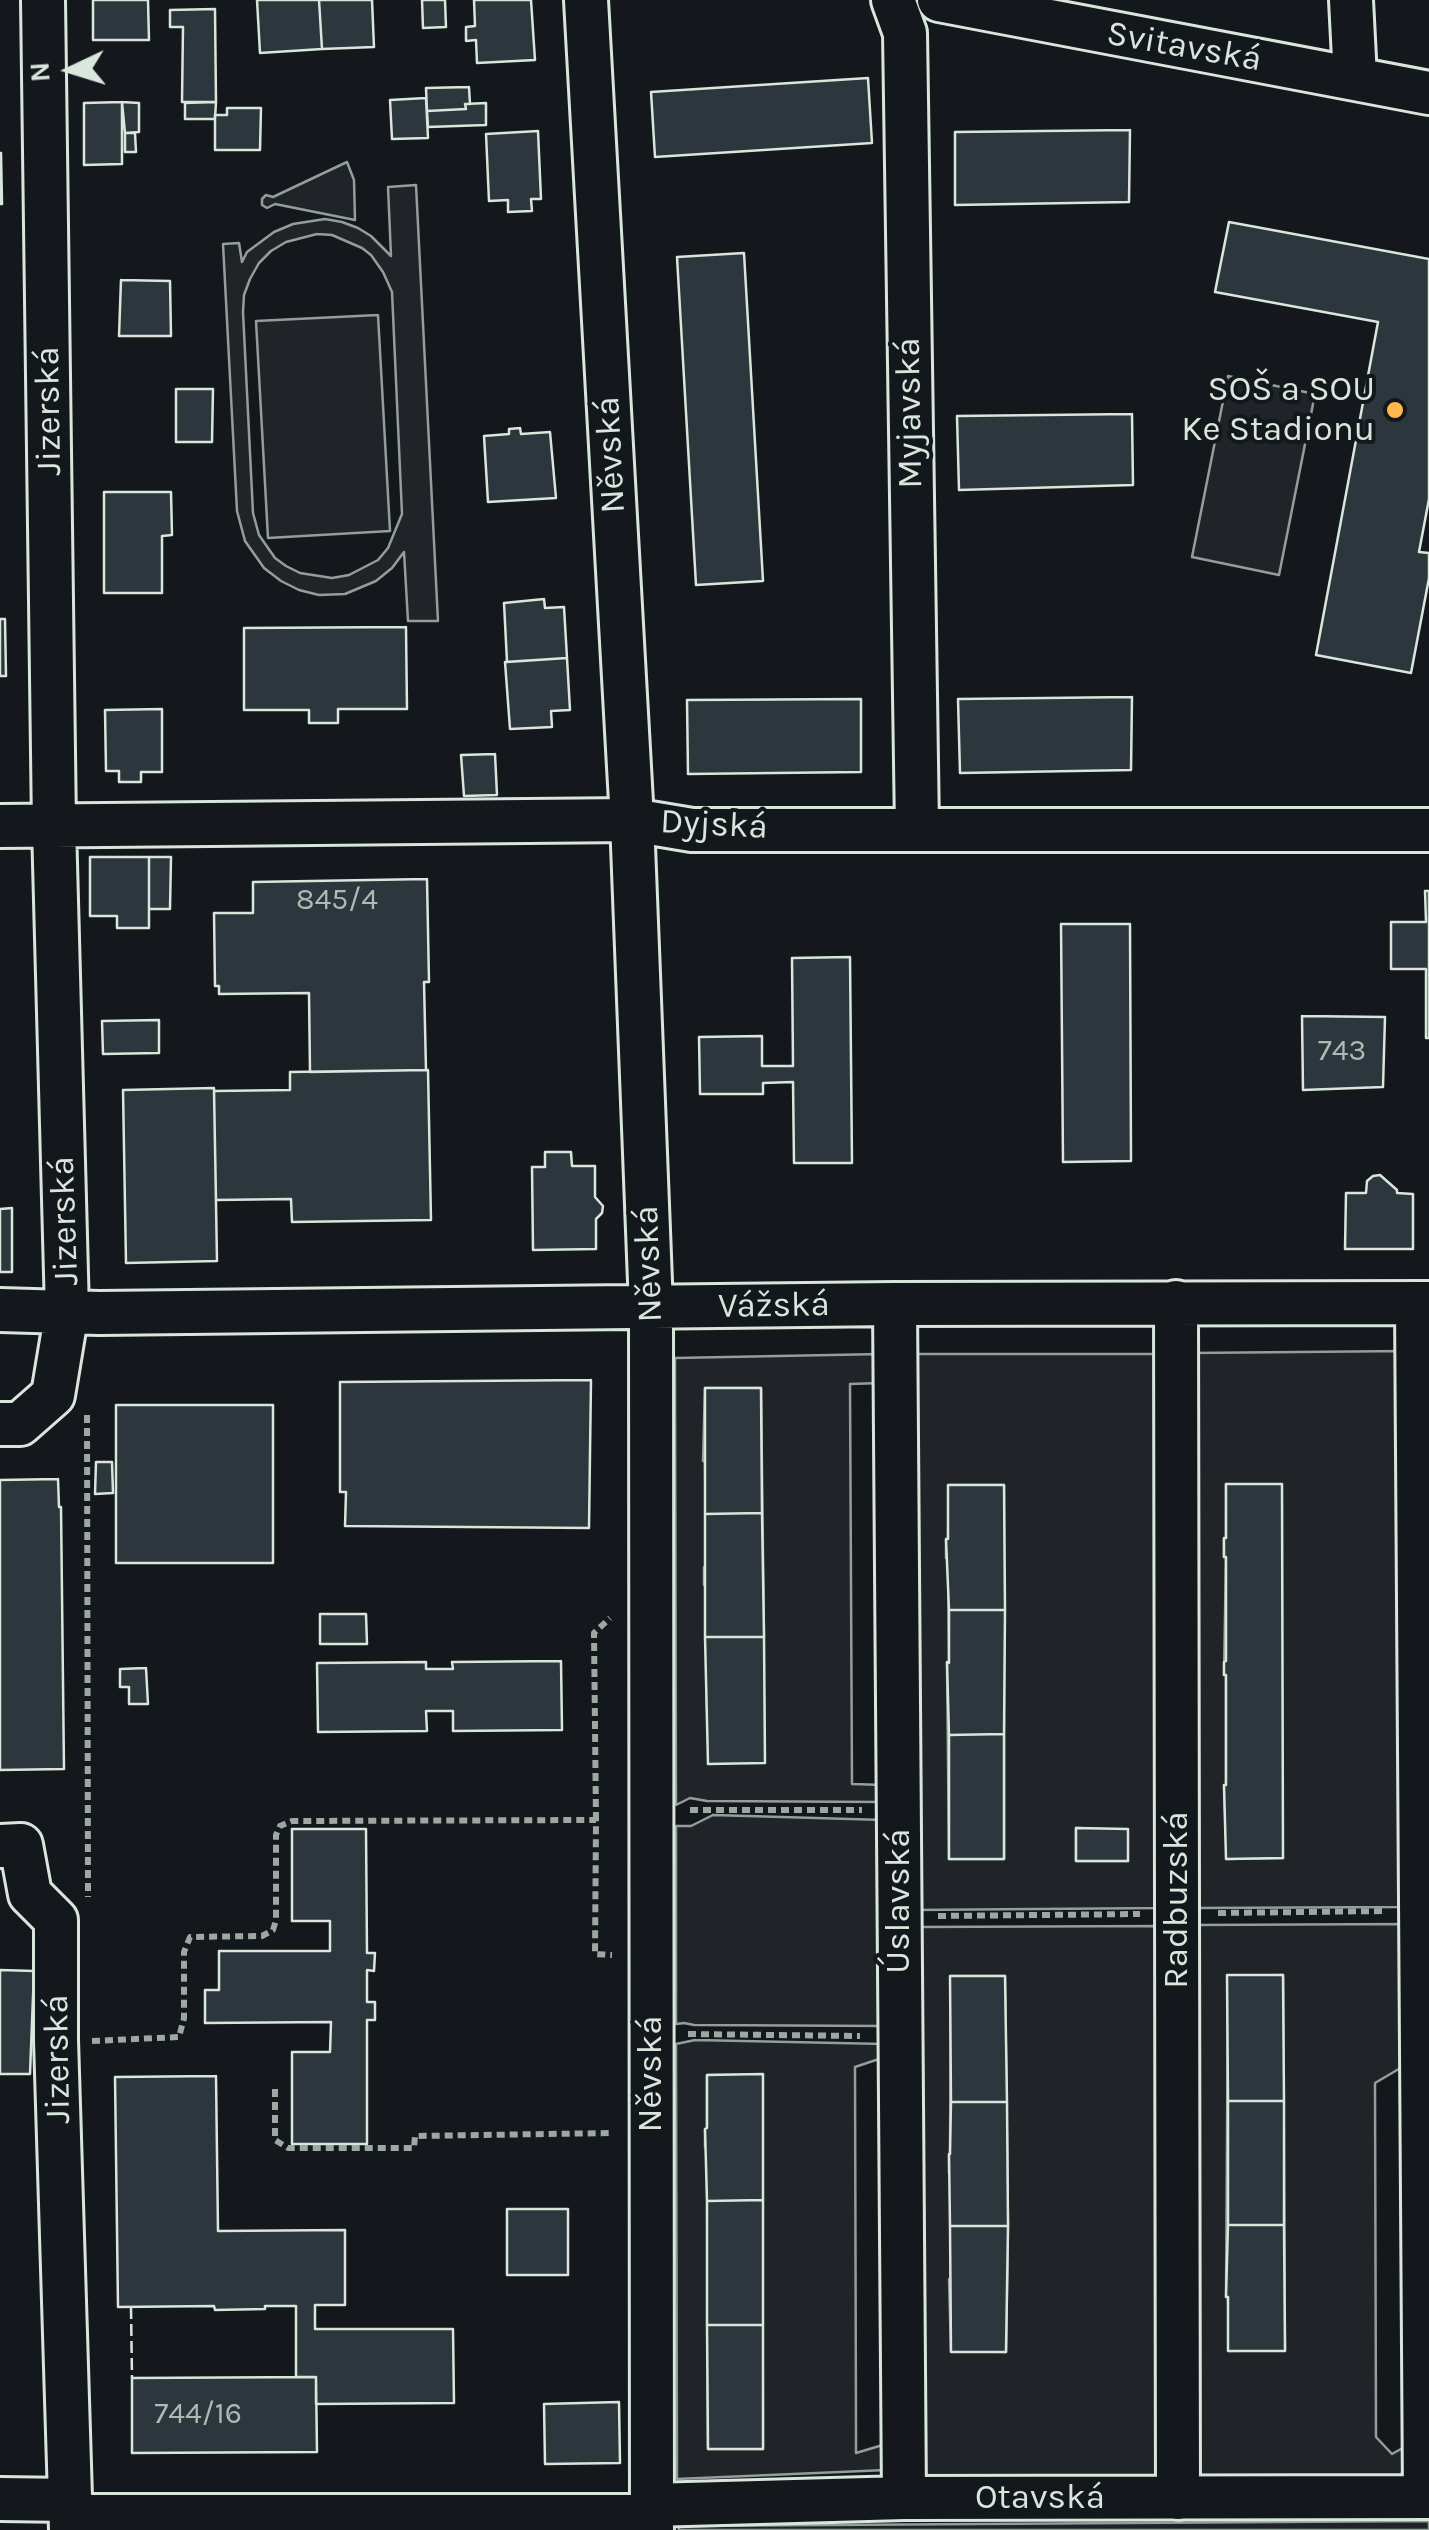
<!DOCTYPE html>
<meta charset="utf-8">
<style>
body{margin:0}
#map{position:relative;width:1429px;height:2530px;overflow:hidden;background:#14181c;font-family:Karla,sans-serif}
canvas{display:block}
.north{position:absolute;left:20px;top:20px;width:100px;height:100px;-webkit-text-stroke:8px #14181c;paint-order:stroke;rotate:266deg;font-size:28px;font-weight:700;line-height:40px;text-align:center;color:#d8e6dc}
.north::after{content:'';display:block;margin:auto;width:35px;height:45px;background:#d8e6dc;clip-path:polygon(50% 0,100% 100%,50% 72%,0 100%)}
</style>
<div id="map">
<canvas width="1429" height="2530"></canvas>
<div class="north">N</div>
</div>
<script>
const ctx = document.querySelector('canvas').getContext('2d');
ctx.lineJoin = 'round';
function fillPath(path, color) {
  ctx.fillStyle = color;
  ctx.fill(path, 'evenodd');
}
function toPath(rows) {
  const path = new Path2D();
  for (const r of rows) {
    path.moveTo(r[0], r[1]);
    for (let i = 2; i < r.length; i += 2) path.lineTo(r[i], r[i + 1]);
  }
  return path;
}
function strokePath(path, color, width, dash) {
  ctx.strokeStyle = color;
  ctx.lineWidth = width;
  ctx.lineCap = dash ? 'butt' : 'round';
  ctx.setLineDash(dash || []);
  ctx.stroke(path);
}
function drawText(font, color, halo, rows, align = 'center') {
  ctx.font = font + ' Karla,sans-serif';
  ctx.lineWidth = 8;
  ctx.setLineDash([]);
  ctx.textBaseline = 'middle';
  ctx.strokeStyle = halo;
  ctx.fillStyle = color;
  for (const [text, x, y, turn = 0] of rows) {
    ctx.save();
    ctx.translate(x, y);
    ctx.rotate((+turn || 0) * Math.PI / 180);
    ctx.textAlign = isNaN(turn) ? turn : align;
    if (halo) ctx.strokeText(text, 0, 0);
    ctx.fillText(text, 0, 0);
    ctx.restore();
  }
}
const green = toPath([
 [347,162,354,180,355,220,275,204,267,208,262,205,262,199,266,195,273,197,347,162],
 [416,185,438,621,408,621,404,552,392,568,376,581,345,594,319,595,299,590,281,581,264,568,245,541,237,511,223,244,239,243,242,262,247,252,274,232,293,224,325,219,342,222,358,228,371,236,391,256,388,187,416,185],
 [317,234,332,235,362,248,371,255,383,272,392,292,402,514,388,548,378,560,349,575,332,578,300,573,286,566,275,558,259,535,253,513,243,312,244,295,250,279,259,263,271,251,286,242,317,234],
 [378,315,390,531,268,538,256,321,378,315],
 [1228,376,1315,394,1279,575,1192,557,1228,376],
 [1406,1351,1408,1907,1193,1908,1190,1353,1406,1351],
 [1226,1484,1283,1858,1282,1858,1227,1859,1224,1786,1226,1785,1226,1675,1224,1674,1226,1557,1224,1557,1224,1539,1226,1538,1226,1484],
 [882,1354,882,1383,850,1384,852,1784,884,1785,884,1802,707,1801,690,1798,676,1805,675,1358,882,1354],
 [705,1388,761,1388,764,1637,707,1709,706,1585,704,1585,704,1567,706,1566,705,1461,703,1461,705,1388],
 [911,1354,1164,1354,1164,1908,913,1910,911,1354],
 [949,1485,1004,1485,1004,1859,949,1859,947,1663,949,1662,948,1558,946,1558,946,1540,948,1539,949,1485],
 [1076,1828,1081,1828,1128,1861,1076,1861,1076,1828],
 [713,1815,884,1820,885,2026,694,2025,684,2023,676,2024,676,1826,691,1826,713,1815],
 [1409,1924,1409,2063,1375,2083,1376,2437,1392,2454,1408,2445,1408,2463,1400,2476,1194,2477,1192,1925,1409,1924],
 [1283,1975,1285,2350,1229,2351,1228,2297,1226,2296,1228,1976,1283,1975],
 [1163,1926,1161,2468,1155,2476,915,2478,913,1927,1163,1926],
 [951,1976,1005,1976,1008,2226,1006,2352,951,2351,949,2279,951,2278,951,2174,949,2173,949,2155,950,2154,951,1976],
 [695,2040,885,2044,885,2057,855,2067,856,2433,856,2453,886,2444,886,2470,677,2479,676,2044,695,2040],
 [707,2075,762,2075,763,2449,708,2449,707,2148,705,2147,705,2129,707,2128,707,2075],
 [1429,2521,1429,2530,679,2530,679,2526,1429,2521]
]);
const building = toPath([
 [93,0,148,0,149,40,93,40,93,0],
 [257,0,319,0,322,49,260,53,257,0],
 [319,0,372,0,374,47,322,49,319,0],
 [422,0,445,0,446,27,423,28,422,0],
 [474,0,531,0,535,60,477,63,476,40,466,41,466,27,475,26,474,0],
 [215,9,216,102,182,102,183,27,170,27,170,10,215,9],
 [868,78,872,143,655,157,651,92,868,78],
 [469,87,470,104,465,104,466,109,427,111,426,88,469,87],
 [426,98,428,138,392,139,390,100,426,98],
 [122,102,139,103,139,132,125,133,122,102],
 [122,102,122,164,84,165,84,103,122,102],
 [216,102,215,119,185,119,185,103,216,102],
 [486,103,486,125,428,127,427,111,466,109,465,104,486,103],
 [227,108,261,108,260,150,215,150,215,115,227,115,227,108],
 [1130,130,1129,202,955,205,955,132,1130,130],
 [538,131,541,199,531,199,532,211,508,212,508,200,489,201,486,134,538,131],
 [125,133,135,133,136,152,125,152,125,133],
 [0,153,1,153,2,204,0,204,0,153],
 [1229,222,1429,259,1429,499,1419,552,1429,553,1429,578,1411,673,1316,655,1378,322,1215,292,1229,222],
 [744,253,763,581,696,585,677,257,744,253],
 [121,280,170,281,171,336,119,336,121,280],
 [176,389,213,389,212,442,176,442,176,389],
 [1132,414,1133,485,959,490,957,416,1132,414],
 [520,428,521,434,550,432,556,498,488,502,484,436,509,434,509,429,520,428],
 [104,492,171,492,172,535,162,536,162,593,104,593,104,492],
 [544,599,545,608,564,607,567,658,507,662,504,603,544,599],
 [0,619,5,619,6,676,0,676,0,619],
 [406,627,407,709,338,709,338,723,309,723,309,710,244,710,244,628,406,627],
 [567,658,570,710,551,711,552,727,510,729,505,662,567,658],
 [1132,697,1131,770,960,773,958,699,1132,697],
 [861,699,861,772,688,774,687,700,861,699],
 [162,709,162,772,141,772,141,782,119,782,119,771,106,771,105,710,162,709],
 [495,754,497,795,464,796,461,755,495,754],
 [90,857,149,857,149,928,117,928,117,916,90,916,90,857],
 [149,857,171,857,170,909,149,909,149,857],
 [427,879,429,982,424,982,426,1070,310,1072,309,993,219,994,219,986,215,986,214,913,253,913,253,882,427,879],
 [1425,891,1429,891,1429,1038,1426,1038,1426,969,1391,969,1391,922,1426,922,1425,891],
 [1061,924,1130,924,1131,1161,1063,1162,1061,924],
 [850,957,852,1163,794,1163,793,1082,763,1083,763,1094,700,1094,699,1037,762,1036,762,1066,793,1066,792,958,850,957],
 [1302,1016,1385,1017,1383,1087,1303,1090,1302,1016],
 [159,1020,159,1053,103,1054,102,1021,159,1020],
 [428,1070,431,1220,292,1222,291,1199,216,1200,214,1091,290,1090,290,1072,428,1070],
 [214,1088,217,1261,126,1263,123,1090,214,1088],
 [545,1152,571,1152,572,1166,595,1166,595,1197,603,1206,602,1213,596,1219,596,1249,533,1250,532,1167,545,1167,545,1152],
 [1380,1175,1397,1190,1397,1193,1413,1194,1413,1249,1345,1249,1346,1193,1366,1193,1367,1181,1373,1176,1380,1175],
 [12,1208,12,1272,0,1272,0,1209,12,1208],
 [591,1380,589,1528,345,1526,346,1492,340,1492,340,1382,591,1380],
 [705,1388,761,1388,762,1513,705,1514,705,1388],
 [116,1405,273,1405,273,1563,116,1563,116,1405],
 [96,1462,112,1462,113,1493,95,1494,96,1462],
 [58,1479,59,1507,61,1507,64,1769,0,1770,0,1480,58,1479],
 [1226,1484,1282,1484,1283,1858,1226,1859,1224,1785,1226,1785,1226,1675,1224,1675,1224,1662,1226,1661,1226,1557,1224,1557,1224,1538,1226,1538,1226,1484],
 [948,1485,1004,1485,1005,1610,949,1610,946,1539,948,1539,948,1485],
 [762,1513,764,1637,705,1637,705,1514,762,1513],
 [949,1610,1005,1610,1004,1734,949,1735,947,1662,949,1663,949,1610],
 [320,1614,366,1614,367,1644,320,1644,320,1614],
 [705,1637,764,1637,765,1763,708,1764,705,1637],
 [561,1661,562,1730,453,1731,453,1711,426,1711,427,1731,318,1732,317,1663,426,1662,426,1669,453,1669,452,1662,561,1661],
 [146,1668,148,1704,129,1704,129,1687,120,1687,120,1669,146,1668],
 [1004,1734,1004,1859,949,1859,949,1735,1004,1734],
 [1076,1828,1128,1829,1128,1861,1076,1861,1076,1828],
 [292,1829,366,1829,367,1953,375,1953,374,1971,367,1970,367,2002,375,2002,375,2020,367,2020,367,2144,292,2144,292,2052,330,2052,331,2022,205,2023,205,1990,219,1990,219,1951,330,1951,330,1921,292,1921,292,1829],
 [0,1970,34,1971,30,2074,0,2074,0,1970],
 [1227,1975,1283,1975,1284,2101,1228,2101,1227,1975],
 [950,1976,1005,1976,1007,2102,951,2102,950,1976],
 [763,2074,763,2200,707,2201,705,2129,707,2128,707,2075,763,2074],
 [216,2076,218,2231,345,2230,345,2305,315,2305,315,2329,453,2329,454,2403,316,2404,316,2377,296,2377,296,2306,265,2306,265,2309,215,2310,214,2306,118,2307,115,2077,216,2076],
 [1228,2101,1284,2101,1284,2225,1228,2225,1228,2101],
 [951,2102,1007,2102,1008,2226,950,2226,949,2154,950,2154,951,2102],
 [763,2200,763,2325,707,2325,707,2201,763,2200],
 [507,2209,568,2209,568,2275,507,2275,507,2209],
 [1228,2225,1284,2225,1285,2351,1228,2351,1228,2297,1226,2297,1228,2225],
 [950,2226,1008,2226,1006,2352,951,2352,950,2226],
 [707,2325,763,2325,763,2449,708,2449,707,2325],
 [316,2377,317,2452,132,2453,132,2378,316,2377],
 [619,2402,620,2463,545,2464,544,2404,619,2402]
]);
const path = toPath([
 [87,1415,88,1897],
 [690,1810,862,1810],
 [596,1820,594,1633,610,1618],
 [1218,1913,1385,1911],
 [938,1916,1140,1914],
 [688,2034,860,2036],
 [92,2041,179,2037,184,2018,184,1952,190,1937,262,1936,273,1930,276,1920,276,1835,280,1826,292,1821,596,1820,595,1954,612,1955],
 [275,2089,275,2140,288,2148,414,2148,415,2136,613,2133]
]);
const minor = toPath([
 [586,0,632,820,651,1307,652,2530],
 [893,0,905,33,917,828],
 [939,0,1429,93],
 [1351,0,1355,78],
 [0,826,632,820,692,830,1429,830],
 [1176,1302,1178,2498],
 [1417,1303,1425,2497],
 [895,1304,904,2498],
 [0,1310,99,1313,895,1304,1429,1303],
 [0,1424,20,1424,53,1395,67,1311,54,826,43,0],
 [0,1846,21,1845,30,1894,56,1920,56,2040,71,2530],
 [0,2499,71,2500],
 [651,2505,904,2498,1429,2497],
 [71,2516,651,2516]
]);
const fence = toPath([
 [131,2307,132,2378]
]);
const markers = [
 [1395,410,10,"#ffb74d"]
];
const numberNames = [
 ["845/4",337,900],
 ["743",1342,1051],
 ["744/16",198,2414]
];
const streetNames = [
 ["Svitavská",1184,47,10],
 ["Jizerská",49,411,-91],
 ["Myjavská",910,413,-91],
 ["Něvská",611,455,-93],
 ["Dyjská",714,825,3],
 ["Jizerská",65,1221,-92],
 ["Něvská",649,1264,-92],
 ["Vážská",774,1306,-1],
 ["Radbuzská",1177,1900,-90],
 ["Úslavská",899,1901,-90],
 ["Jizerská",58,2059,-91],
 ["Něvská",651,2074,-90],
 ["Otavská",1040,2498]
];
const poiNames = [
 ["SOŠ a SOU",1375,390],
 ["Ke Stadionu",1375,430]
];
fillPath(green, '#202428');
strokePath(green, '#939e99', 2.5);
fillPath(building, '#2c363c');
strokePath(building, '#d8e6dc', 2.5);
strokePath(minor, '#d8e6dc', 48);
strokePath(path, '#9da8a2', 6, [8, 5]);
strokePath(minor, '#14181c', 42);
strokePath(fence, '#d8e6dc', 2.5, [12, 5]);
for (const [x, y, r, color] of markers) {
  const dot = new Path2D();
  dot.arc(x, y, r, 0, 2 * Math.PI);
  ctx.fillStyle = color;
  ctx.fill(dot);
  strokePath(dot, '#14181c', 4);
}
drawText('30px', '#adbab4', null, numberNames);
drawText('35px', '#d8e6dc', '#14181c', streetNames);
drawText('35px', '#d8e6dc', '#14181c', poiNames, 'right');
</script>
